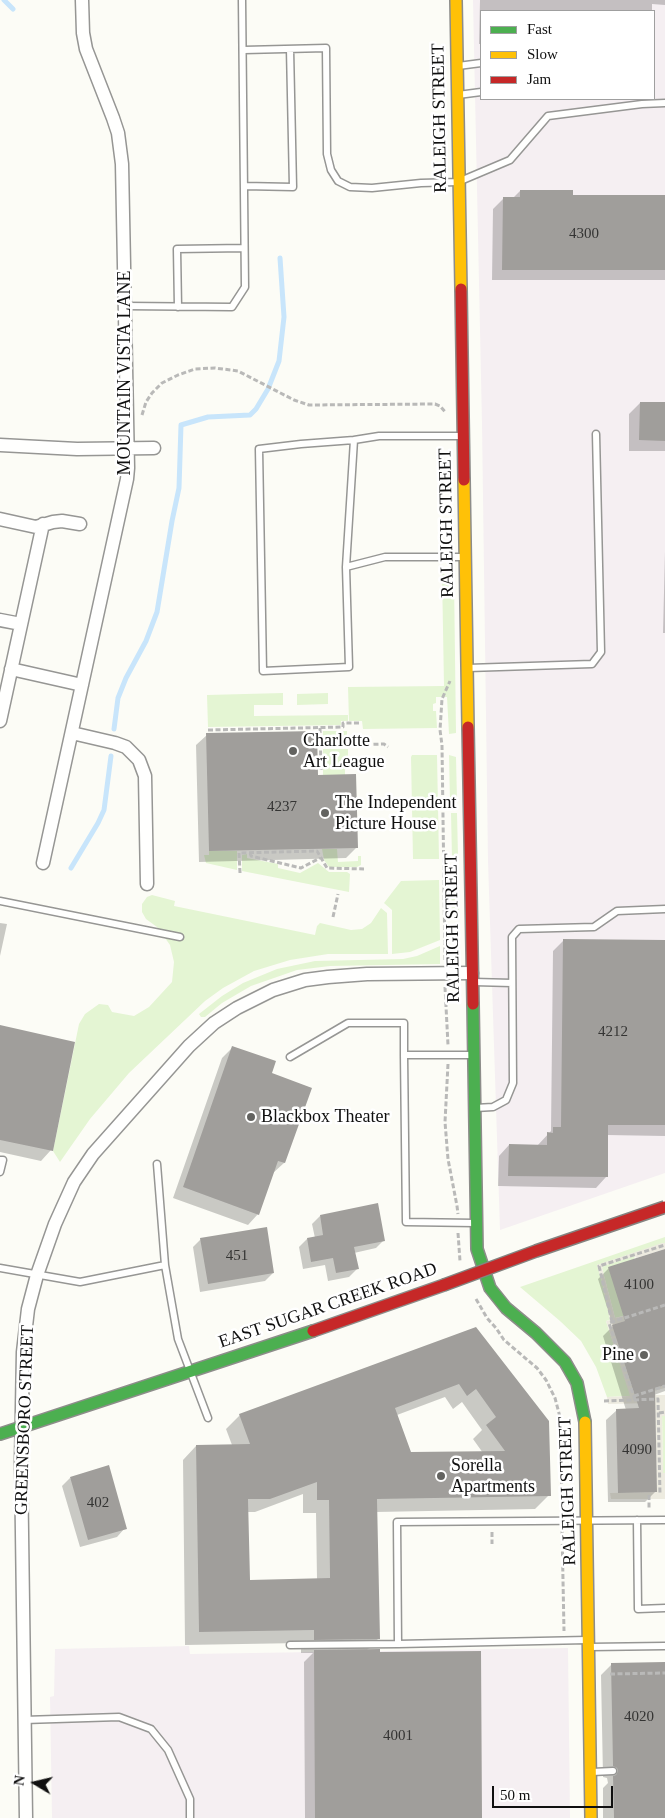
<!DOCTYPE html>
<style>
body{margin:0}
#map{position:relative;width:665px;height:1818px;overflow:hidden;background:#fcfcf6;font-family:Georgia,serif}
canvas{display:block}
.legend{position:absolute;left:480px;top:10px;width:175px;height:90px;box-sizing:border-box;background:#fff;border:1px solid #9f9f9f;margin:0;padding:6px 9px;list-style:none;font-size:15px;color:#101010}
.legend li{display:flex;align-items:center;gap:10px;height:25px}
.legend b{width:25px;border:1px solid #9f9f9f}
.north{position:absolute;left:10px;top:1758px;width:50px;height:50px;-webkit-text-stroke:4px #fff;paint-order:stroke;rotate:279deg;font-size:14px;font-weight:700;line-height:20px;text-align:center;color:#101010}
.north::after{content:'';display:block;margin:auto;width:18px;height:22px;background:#101010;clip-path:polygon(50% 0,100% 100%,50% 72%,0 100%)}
.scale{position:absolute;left:492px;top:1786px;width:121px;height:22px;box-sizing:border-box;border:2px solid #101010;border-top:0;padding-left:6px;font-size:15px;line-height:18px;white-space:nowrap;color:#101010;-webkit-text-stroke:4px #fff;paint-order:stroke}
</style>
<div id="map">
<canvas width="665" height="1818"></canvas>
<ul class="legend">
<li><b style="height:6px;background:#4caf50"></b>Fast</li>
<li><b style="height:6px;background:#ffc107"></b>Slow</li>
<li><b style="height:6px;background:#c62828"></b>Jam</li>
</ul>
<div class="north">N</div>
<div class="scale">50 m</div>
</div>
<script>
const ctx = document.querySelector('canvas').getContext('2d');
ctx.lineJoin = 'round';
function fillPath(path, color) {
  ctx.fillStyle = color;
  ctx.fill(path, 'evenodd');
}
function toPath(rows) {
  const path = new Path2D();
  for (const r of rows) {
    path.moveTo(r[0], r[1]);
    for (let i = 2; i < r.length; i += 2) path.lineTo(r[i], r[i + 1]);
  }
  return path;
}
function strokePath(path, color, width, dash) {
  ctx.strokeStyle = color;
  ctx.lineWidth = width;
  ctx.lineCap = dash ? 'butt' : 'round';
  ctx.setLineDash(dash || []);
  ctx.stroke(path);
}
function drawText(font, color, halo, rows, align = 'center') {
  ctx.font = font + ' Georgia,serif';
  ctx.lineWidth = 5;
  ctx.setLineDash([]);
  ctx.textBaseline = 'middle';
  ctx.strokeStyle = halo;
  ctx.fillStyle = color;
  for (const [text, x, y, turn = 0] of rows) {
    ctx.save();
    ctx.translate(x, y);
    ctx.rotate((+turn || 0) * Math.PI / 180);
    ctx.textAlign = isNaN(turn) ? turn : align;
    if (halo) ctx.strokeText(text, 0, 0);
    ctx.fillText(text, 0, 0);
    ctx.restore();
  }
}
const industrial = toPath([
 [473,0,665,0,665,1173,500,1230,488,861,482,424],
 [481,11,654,11,654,99,481,99],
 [189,1646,190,1654,568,1648,570,1818,52,1818,50,1697,54,1696,55,1649]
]);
const green = toPath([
 [442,573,454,579,456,733,449,734,447,697,436,697,436,703,433,704,433,711,436,711,437,728,363,729,362,721,349,721,348,687,444,686],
 [283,693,283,705,254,705,254,716,348,715,348,721,341,721,341,725,208,727,207,695],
 [328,693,328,704,297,705,297,694],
 [323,731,347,731,347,741,323,741],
 [323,749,348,749,348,766,345,766,345,775,323,775],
 [412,755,437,755,439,859,413,859,411,757],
 [449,755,456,757,457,801,450,801],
 [451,813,457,813,458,856,456,858,452,858],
 [322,849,337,849,338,862,358,861,358,856,361,856,361,865,357,867,329,867,324,860],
 [209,851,237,851,237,870,206,863,204,855,209,855],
 [247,854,247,858,278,864,278,868,300,873,318,863,329,872,347,872,350,874,349,892,242,871,242,855],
 [451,879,455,879,459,884,459,912,452,912],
 [439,880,440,940,410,952,392,954,392,910,384,903,401,881],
 [152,895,175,901,174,906,315,935,317,926,320,923,351,930,362,929,371,923,381,908,387,913,388,954,328,954,290,960,254,971,223,988,205,1001,129,1073,90,1119,60,1162,53,1151,79,1024,85,1014,99,1004,108,1005,112,1012,134,1016,149,1007,172,982,174,962,170,945,157,927,146,919,142,912,142,904,147,897],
 [440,946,440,964,330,966,297,970,251,986,222,1003,205,1017,201,1017,199,1014,222,996,243,983,277,969,315,961,403,959,417,956],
 [665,1237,665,1243,597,1265,602,1281,610,1320,606,1321,631,1396,607,1397,596,1367,581,1341,560,1321,520,1287],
 [635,1255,623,1316,615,1318,602,1268,603,1266],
 [662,1416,665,1416,665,1473,663,1473]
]);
const plaza = toPath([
 [662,1243,665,1243,665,1249,636,1258,635,1256,603,1266,602,1268,615,1318,665,1308,613,1325,665,1385,665,1388,646,1393,647,1395,665,1395,665,1416,662,1416,663,1473,665,1473,665,1499,611,1499,610,1493,657,1492,655,1408,655,1403,608,1404,607,1397,630,1396,606,1321,610,1320,602,1281,597,1265]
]);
const shadow = toPath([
 [480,0,665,0,665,5,652,4,652,11,481,11,481,44,479,44],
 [520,191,572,196,665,196,665,280,492,280,493,209,503,199,512,199],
 [640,403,665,403,665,451,629,451,629,414],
 [665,551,665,633,663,633],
 [207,735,317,776,356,848,346,858,199,862,196,745],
 [0,923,7,924,0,956],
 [564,940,665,942,665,1136,607,1135,606,1177,596,1188,498,1186,499,1156,509,1145,537,1146,551,1131,553,951],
 [0,1026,51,1150,41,1161,0,1152],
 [233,1047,270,1074,311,1088,284,1163,273,1173,258,1214,248,1225,173,1198,222,1058],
 [320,1216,384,1240,376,1248,354,1253,357,1269,349,1277,328,1281,325,1265,303,1269,299,1247,307,1239,315,1238,312,1224],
 [201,1239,273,1273,265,1281,200,1292,193,1247],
 [665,1250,665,1391,654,1395,656,1491,645,1502,608,1502,606,1420,617,1410,626,1410,603,1336,613,1326,598,1279,609,1268],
 [475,1328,549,1495,535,1509,376,1512,378,1639,366,1651,481,1818,305,1818,304,1662,313,1653,301,1653,301,1643,185,1645,183,1460,196,1446,232,1445,226,1429,240,1415],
 [445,1397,453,1409,462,1402,482,1430,473,1439,483,1453,410,1453,397,1415],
 [303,1494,303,1513,316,1513,317,1580,248,1581,247,1512,255,1512],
 [70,1478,125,1528,117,1537,80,1547,62,1486],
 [612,1664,665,1664,665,1818,603,1818,603,1788,608,1783,607,1778,603,1777,601,1675]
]);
const stream = toPath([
 [4,0,13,9],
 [114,729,118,698,126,678,146,641,157,612,172,521,179,488,181,425,208,417,250,415,256,409,268,389,279,361,284,317,280,258],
 [71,868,98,823,104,810,111,756]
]);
const building = toPath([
 [520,190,573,190,573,195,665,195,665,270,502,270,503,197,520,197],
 [640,402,665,402,665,441,639,440],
 [317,731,318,775,356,774,358,848,209,851,206,733],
 [563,939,665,940,665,1125,608,1125,608,1177,508,1176,509,1144,547,1145,547,1132,553,1133,553,1127,561,1127],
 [0,1025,75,1042,53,1151,0,1140],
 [232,1046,276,1061,272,1073,312,1088,285,1163,278,1161,259,1215,183,1187],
 [378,1203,385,1241,354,1247,359,1269,336,1273,333,1258,311,1262,307,1238,323,1235,320,1215],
 [267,1227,274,1273,208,1284,200,1238],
 [665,1249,665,1385,655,1388,657,1492,618,1493,616,1409,639,1408,612,1325,625,1321,608,1267],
 [476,1327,549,1421,551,1496,377,1499,380,1639,314,1640,314,1630,199,1632,196,1445,250,1444,239,1414],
 [459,1384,467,1396,476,1389,496,1417,486,1425,505,1451,411,1452,395,1408],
 [317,1482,317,1500,329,1500,330,1578,250,1580,248,1499,270,1499],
 [109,1465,127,1529,88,1540,70,1477],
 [380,1649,380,1652,481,1651,482,1818,315,1818,314,1650],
 [665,1662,665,1818,614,1818,613,1776,616,1775,618,1771,617,1768,613,1766,611,1663]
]);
const path = toPath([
 [142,415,146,402,152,393,162,383,178,375,195,369,215,368,238,371,294,400,309,405,435,404,440,406,446,413],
 [320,728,321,770],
 [208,730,343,727,343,723,359,723],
 [321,746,384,744,388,747],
 [250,853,251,856,301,868,320,858],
 [240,873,239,853,317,851,327,868,364,869],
 [333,917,338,894],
 [445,960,442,745,440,730,442,699,450,681],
 [445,987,448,1045],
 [448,1064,445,1122,448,1159,457,1206,458,1214],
 [458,1233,460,1261],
 [476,1299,487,1318,496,1328,504,1340,537,1368,546,1380,555,1398,560,1417,561,1434,562,1511],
 [612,1322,599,1266,665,1245],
 [634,1396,665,1386],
 [635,1400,609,1323,665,1305],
 [604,1401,658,1399,660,1495],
 [659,1413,665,1412],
 [649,1495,649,1510],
 [562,1529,564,1631],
 [492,1532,492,1544],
 [610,1674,665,1673]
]);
const lane = toPath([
 [244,50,326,48,327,154,331,170,338,181,350,187,372,188,421,183,458,182,510,160,548,116,642,104,665,103],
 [458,66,481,63],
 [458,95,481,92],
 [244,186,293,187,290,49],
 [125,306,232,307,245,287,242,0],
 [178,307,177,249,244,248],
 [354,440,301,444,259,449,263,671,349,667,346,567,385,557,465,557],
 [346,567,354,440,379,436,462,436],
 [468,668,592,664,601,652,596,434],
 [0,901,180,937],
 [474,982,512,983],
 [472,1055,404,1055,406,1222,475,1223],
 [290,1057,348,1023,404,1023,404,1055],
 [475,1108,493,1107,506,1100,513,1083,512,937,519,929,594,927,617,911,665,909],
 [0,1160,3,1160,0,1172],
 [157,1164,165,1265],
 [0,1268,80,1282,165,1265,178,1339,208,1418],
 [637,1520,638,1609,665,1608],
 [587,1640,398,1644,397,1522,665,1520],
 [290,1645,398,1644],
 [590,1647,665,1646],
 [24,1720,119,1717,151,1729,168,1750,190,1799,190,1818],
 [592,1772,613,1771]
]);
const street = toPath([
 [0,445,77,449,154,448],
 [0,519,36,527,53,522,62,521,80,524],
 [0,620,21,624],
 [11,669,82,685],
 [0,721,43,524],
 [72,733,115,743,126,747,139,760,145,776,147,884],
 [43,863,127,479,128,468,122,164,118,133,113,118,86,49,83,33,82,0],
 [26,1818,21,1462,23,1352,28,1309,37,1275,55,1224,74,1182,93,1154,189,1046,214,1023,237,1008,273,990,305,980,328,977,367,974,472,973]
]);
const fast = toPath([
 [473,1004,477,1249,490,1288,506,1308,536,1333,565,1362,577,1383,585,1422],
 [0,1434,313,1331]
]);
const slow = toPath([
 [456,0,461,289],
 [464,480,468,727],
 [585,1422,591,1818]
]);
const jam = toPath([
 [461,289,464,480],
 [468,727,473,1004],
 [313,1331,444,1285]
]);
const jamBridge = toPath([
 [444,1285,536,1251,665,1207]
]);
const markers = [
 [293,751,5,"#636360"],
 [325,813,5,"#636360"],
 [251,1117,5,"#636360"],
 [644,1355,5,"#636360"],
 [441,1476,5,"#636360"]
];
const numberNames = [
 ["4300",584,234],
 ["4237",282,807],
 ["4212",613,1032],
 ["451",237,1256],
 ["4100",639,1285],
 ["4090",637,1450],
 ["402",98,1503],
 ["4020",639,1717],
 ["4001",398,1736]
];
const streetNames = [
 ["RALEIGH STREET",440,118,-91],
 ["MOUNTAIN VISTA LANE",125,373,-90],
 ["RALEIGH STREET",447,523,-91],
 ["RALEIGH STREET",453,928,-91],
 ["EAST SUGAR CREEK ROAD",328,1306,-19],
 ["GREENSBORO STREET",25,1420,-88],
 ["RALEIGH STREET",568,1491,-92]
];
const poiNames = [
 ["Charlotte",303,741],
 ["Art League",303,762],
 ["The Independent",335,803],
 ["Picture House",335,824],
 ["Blackbox Theater",261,1117],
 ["Pine",634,1355,"right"],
 ["Sorella",451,1466],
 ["Apartments",451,1487]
];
fillPath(industrial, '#f5eff2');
fillPath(green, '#e4f5d3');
fillPath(plaza, '#edebe0');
fillPath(shadow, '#0003');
strokePath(stream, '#c8e5fb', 5);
fillPath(building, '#a09e9b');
strokePath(lane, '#969694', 9);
strokePath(street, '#969694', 15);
strokePath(fast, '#8d8d8a', 14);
strokePath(slow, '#8d8d8a', 14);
strokePath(jam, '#8d8d8a', 14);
strokePath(path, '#b9b9b8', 3, [5, 2.5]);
strokePath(lane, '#fffffe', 6);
strokePath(street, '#fffffe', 12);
strokePath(fast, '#4caf50', 11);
strokePath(slow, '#ffc107', 11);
strokePath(jam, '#c62828', 11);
strokePath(jamBridge, '#848481', 14, []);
strokePath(jamBridge, '#c62828', 11);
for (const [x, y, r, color] of markers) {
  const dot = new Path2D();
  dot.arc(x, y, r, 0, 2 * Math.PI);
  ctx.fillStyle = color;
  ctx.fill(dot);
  strokePath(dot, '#fff', 2);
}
drawText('15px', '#343433', null, numberNames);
drawText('18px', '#101010', '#fff', streetNames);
drawText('18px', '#101010', '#fff', poiNames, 'left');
</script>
